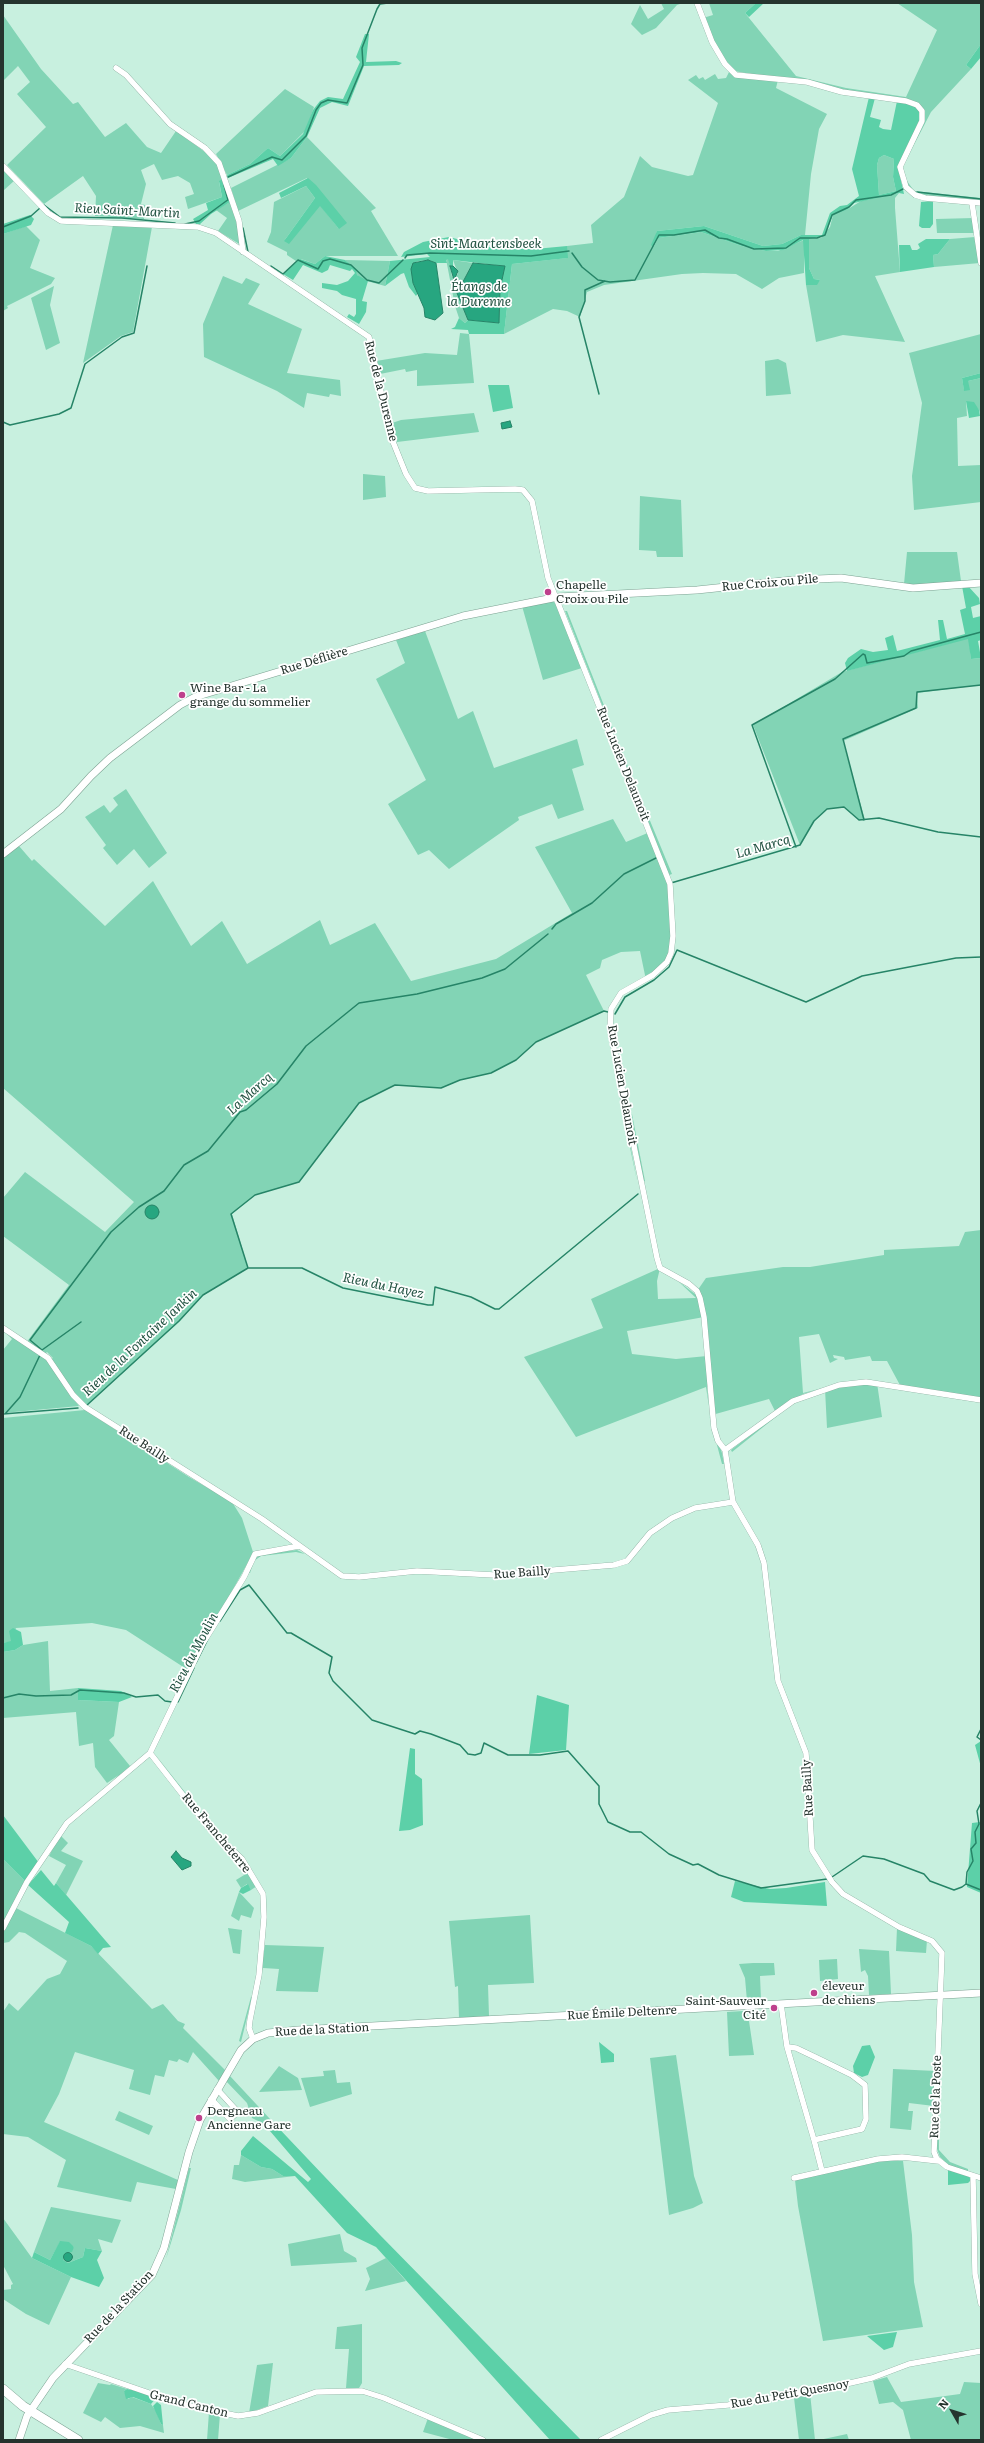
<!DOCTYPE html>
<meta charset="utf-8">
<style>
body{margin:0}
#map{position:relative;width:984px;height:2443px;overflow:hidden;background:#c8f0df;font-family:Literata,serif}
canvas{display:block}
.frame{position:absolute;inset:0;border:4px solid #25342e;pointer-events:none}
.north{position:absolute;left:932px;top:2391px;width:40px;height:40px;-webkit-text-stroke:3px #fff;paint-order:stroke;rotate:309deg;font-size:11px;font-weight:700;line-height:16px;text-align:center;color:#25342e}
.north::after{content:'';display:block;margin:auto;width:14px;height:18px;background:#25342e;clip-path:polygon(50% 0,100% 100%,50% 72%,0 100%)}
</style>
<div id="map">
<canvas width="984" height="2443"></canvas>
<div class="frame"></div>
<div class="north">N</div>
</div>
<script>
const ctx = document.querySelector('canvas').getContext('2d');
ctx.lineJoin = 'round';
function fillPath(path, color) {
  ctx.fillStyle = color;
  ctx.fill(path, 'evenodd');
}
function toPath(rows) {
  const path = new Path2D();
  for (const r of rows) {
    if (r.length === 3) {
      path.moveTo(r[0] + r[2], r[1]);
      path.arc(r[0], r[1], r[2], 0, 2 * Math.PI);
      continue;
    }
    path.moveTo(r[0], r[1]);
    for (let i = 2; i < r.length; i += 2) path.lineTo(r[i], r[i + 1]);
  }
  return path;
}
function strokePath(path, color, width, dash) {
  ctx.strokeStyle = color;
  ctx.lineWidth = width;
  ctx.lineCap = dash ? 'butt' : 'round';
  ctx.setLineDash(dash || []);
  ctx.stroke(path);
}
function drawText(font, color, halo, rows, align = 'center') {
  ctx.font = font + ' Literata,serif';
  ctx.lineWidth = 3.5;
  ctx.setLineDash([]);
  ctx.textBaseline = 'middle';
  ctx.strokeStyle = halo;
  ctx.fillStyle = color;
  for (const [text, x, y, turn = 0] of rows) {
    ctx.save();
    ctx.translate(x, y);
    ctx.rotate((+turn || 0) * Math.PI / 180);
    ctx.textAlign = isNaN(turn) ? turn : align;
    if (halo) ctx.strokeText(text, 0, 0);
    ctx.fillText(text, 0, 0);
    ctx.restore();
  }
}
const green = toPath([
 [661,3,683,3,677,5,656,28,642,35,631,24,640,5,648,19,664,9],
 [709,3,756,3,745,13,796,76,846,88,906,97,937,30,897,3,981,3,981,44,966,65,971,69,931,112,902,168,905,178,914,191,981,198,981,201,924,197,911,191,901,171,915,102,734,71,718,50,703,18,713,15],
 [3,15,41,69,73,104,78,102,105,137,126,123,147,147,161,153,176,131,212,157,225,178,219,182,222,197,188,209,185,197,194,194,190,183,178,176,162,180,154,164,141,170,146,184,141,204,145,205,144,219,95,216,96,196,83,176,44,204,7,165,46,127,17,94,30,82,18,66,3,81],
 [729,72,778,80,776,88,827,114,819,129,811,174,805,235,801,235,782,244,763,246,704,226,657,231,654,246,658,238,701,232,742,246,766,251,778,251,804,240,804,273,779,278,762,289,736,274,703,273,682,274,604,285,587,292,580,317,567,311,553,309,504,334,512,264,567,258,567,246,593,243,591,225,624,197,640,156,652,167,688,176,693,175,718,103,688,80,696,75,699,79,703,77,705,80,715,74,718,79,726,78],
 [285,89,314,107,306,130,280,156,268,148,250,164,227,175,216,154],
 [307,137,376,208,371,211,398,256,325,256,315,264,301,259,296,261,287,255,287,252,267,242,271,232,274,202,306,186,315,198,284,241,320,205,339,229,307,178,238,211,231,188,291,158],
 [884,155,894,159,893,177,896,191,879,195,877,165,879,158],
 [3,168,15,180,3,191],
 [899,193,895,198,895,208,900,272,875,276,905,342,843,335,816,342,806,285,814,285,820,280,814,279,809,268,809,239,821,238,830,227,833,215,837,212,848,209,861,201],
 [230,202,236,219,241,245,218,231,227,218,216,210],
 [974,218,975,233,937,233,936,219],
 [113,225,152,227,133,332,121,336,83,363],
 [26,226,40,240,30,268,55,278,51,284,7,306,8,308,3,311,3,234],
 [975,237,980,263,934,267,933,255,938,254,950,239],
 [446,259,449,259,452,277,458,274,453,260,473,263,457,293,468,320,465,323,459,318,455,306],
 [345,260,390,261,385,286,363,280,357,275,355,269],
 [223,276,242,284,246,278,260,284,248,304,302,329,287,373,340,380,341,396,330,394,329,397,307,393,304,408,277,391,204,357,203,324],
 [54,286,50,305,60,343,46,350,31,298],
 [460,333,469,334,474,383,417,386,417,370,406,372,405,369,380,374,381,382,376,361,425,353,457,355],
 [981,334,981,373,962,378,964,390,968,381,981,378,981,416,979,410,966,401,967,416,957,418,958,466,981,465,981,502,914,510,912,476,922,403,909,353],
 [778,359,786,363,791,394,766,396,765,361],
 [474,413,479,432,397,442,395,436,397,448,389,424,401,420],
 [363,474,385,476,386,497,363,500],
 [640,496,681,500,683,557,657,557,656,551,639,550],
 [907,552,957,552,961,581,925,585,904,584],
 [681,593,568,601,568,599],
 [552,600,557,605,582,668,543,680,522,606],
 [565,611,567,611,643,805,642,806],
 [425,631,458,719,473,711,494,768,577,739,584,765,572,769,584,810,558,819,552,804,518,817,519,820,449,869,429,850,418,855,388,804,426,780,376,679,405,663,396,640],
 [969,638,971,659,981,658,981,685,917,693,918,708,843,741,865,820,859,820,844,807,827,809,814,821,800,845,753,725,842,672],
 [126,789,167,853,149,868,134,849,117,865,103,848,106,845,85,817,104,805,110,813,118,805,113,798],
 [644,811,646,811,672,874,669,875],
 [613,819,626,842,650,832,670,884,673,923,667,962,646,980,640,951,621,952,602,960,600,968,586,975,604,1011,536,1042,516,1060,491,1073,460,1080,441,1088,395,1085,359,1103,299,1182,255,1195,232,1214,248,1268,203,1295,179,1322,86,1406,81,1402,51,1359,53,1358,47,1352,45,1354,26,1343,69,1285,3,1236,3,1198,25,1172,105,1232,134,1202,3,1088,3,857,19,846,32,861,34,859,105,926,153,881,191,946,222,921,247,964,320,920,330,945,375,923,411,981,496,959,572,913,535,847],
 [618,1090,620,1090,637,1181],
 [632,1114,645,1181,642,1182,629,1115],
 [981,1230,981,1400,901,1387,887,1361,872,1361,870,1356,845,1360,844,1357,833,1355,834,1358,838,1359,830,1363,819,1334,799,1337,803,1393,823,1388,803,1394,776,1413,769,1399,712,1415,709,1386,707,1387,709,1407,706,1387,576,1437,524,1357,603,1328,591,1299,660,1268,657,1281,658,1299,696,1298,678,1281,695,1294,706,1278,783,1267,810,1267,884,1255,884,1250,959,1246,965,1232],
 [704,1317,707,1356,676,1359,632,1354,627,1331],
 [3,1330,44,1356,79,1406,3,1413,3,1350,12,1339],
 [877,1383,882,1417,827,1428,825,1389],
 [85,1410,189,1477,232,1502,242,1518,253,1552,251,1557,188,1670,126,1630,92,1623,16,1628,11,1642,3,1643,3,1418],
 [782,1411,782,1412,732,1452,731,1450],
 [709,1415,722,1453,724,1464,722,1464],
 [297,1550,305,1554,296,1552,261,1556,254,1561,250,1573,248,1573,253,1560,261,1554],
 [48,1641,50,1691,78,1688,78,1700,119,1702,114,1736,109,1740,130,1766,112,1782,119,1775,107,1783,95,1767,93,1743,79,1746,76,1712,3,1718,3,1652,15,1650,23,1645],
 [154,1753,211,1825,209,1826],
 [60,1835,68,1843,61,1851,83,1861,66,1895,56,1883,66,1865,49,1856],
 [3,1859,25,1881,3,1925],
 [249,1872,257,1886,251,1890,247,1884,241,1888,236,1880],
 [239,1892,254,1908,251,1918,241,1915,239,1921,231,1916],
 [16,1908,91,1946,152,2009,163,2004,178,2021,185,2024,183,2028,225,2070,219,2081,193,2052,188,2063,179,2059,177,2062,169,2060,164,2077,155,2075,150,2095,129,2089,134,2070,75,2052,59,2094,44,2122,178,2180,176,2189,137,2182,131,2202,57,2187,66,2160,28,2137,3,2134,3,2012,9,2003,18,2011,47,1979,60,1974,67,1961,25,1933,19,1932,9,1942,3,1943,3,1931],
 [530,1915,534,1983,488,1985,489,2016,459,2018,458,1986,455,1987,449,1921],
 [228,1928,242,1930,240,1954,233,1953],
 [897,1928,927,1940,926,1953,896,1951],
 [265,1945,324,1947,318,1992,276,1991,279,1969,263,1968,260,1976],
 [859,1949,889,1951,891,1994,869,1995,868,1976,865,1970,861,1972],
 [837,1959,838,1979,820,1981,819,1960],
 [753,1963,774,1963,775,1975,760,1976,761,2000,747,2001,745,1978,739,1964],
 [251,1997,252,1997,241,2042,239,2041],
 [743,2011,744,2021,749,2021,754,2055,729,2056,727,2012],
 [676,2055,694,2176,703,2203,693,2208,669,2215,650,2058],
 [279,2066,298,2078,302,2090,259,2092],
 [893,2069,936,2071,934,2106,909,2103,908,2111,913,2111,911,2130,890,2128],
 [335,2070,337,2083,350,2082,352,2094,310,2107,301,2078,324,2076,323,2071],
 [230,2076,270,2119,264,2124,252,2118,247,2103,226,2081],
 [939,2097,939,2150,950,2162,968,2169,968,2172,948,2165,940,2157,937,2149],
 [119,2111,153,2126,149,2135,115,2120],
 [241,2155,261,2167,272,2169,283,2176,295,2176,245,2182,232,2179,234,2165,239,2165],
 [873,2161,903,2161,912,2235,914,2282,923,2327,823,2341,798,2206,795,2180],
 [189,2168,191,2168,181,2210,166,2259],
 [51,2207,121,2220,112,2243,98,2239,102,2251,85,2248,83,2257,68,2263,62,2260,74,2247,60,2242,50,2260,34,2252],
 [3,2218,32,2258,71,2277,49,2325,26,2314,3,2299,3,2290,11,2289,11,2285,13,2284,3,2265],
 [340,2234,344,2251,356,2258,357,2262,291,2266,288,2244],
 [386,2258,406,2281,365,2291,370,2279,366,2268],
 [362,2324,362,2383,359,2388,346,2388,349,2349,335,2349,337,2327],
 [273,2363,268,2406,249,2413,257,2365],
 [887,2377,901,2402,960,2394,964,2382,981,2383,981,2440,911,2440,903,2410,893,2402,879,2404,873,2381],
 [98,2383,110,2385,111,2384,127,2389,124,2391,128,2399,132,2397,151,2404,156,2411,161,2424,163,2425,164,2433,140,2426,120,2428,105,2417,101,2422,83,2413],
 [810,2393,815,2440,799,2440,794,2398,736,2407],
 [209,2412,220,2414,218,2440,207,2440],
 [428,2418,473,2438,472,2440,453,2440,423,2432],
 [847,2434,849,2440,819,2440]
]);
const forest = toPath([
 [756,3,764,3,749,17,745,13],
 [365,34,369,34,366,62,396,61,402,63,399,65,364,66,348,106,332,102,320,108,307,137,291,158,278,166,273,159,228,178,227,175,250,164,268,148,280,156,303,134,313,110,320,101,328,97,343,99,360,62,356,57],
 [981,44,981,57,971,69,966,65],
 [869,97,875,98,870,117,881,120,879,127,883,129,891,130,897,101,912,104,919,109,921,118,898,167,904,194,899,193,854,203,848,209,833,215,825,236,809,239,809,268,814,279,820,280,817,285,806,285,803,240,783,250,766,251,742,246,701,232,658,238,653,247,651,245,657,231,704,226,763,246,782,244,801,235,822,235,830,213,840,206,847,205,859,196,852,169],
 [884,155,894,159,893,177,896,191,879,195,877,165,879,158],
 [225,178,230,202,211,214,199,225,196,224,193,219,208,210,206,203,222,197,219,181],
 [308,178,316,185,347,223,339,229,320,206,289,244,284,241,315,198,306,186,281,198,279,193],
 [933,201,933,224,930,228,922,228,919,226,921,202],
 [30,215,34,219,31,225,3,234,3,224],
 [449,237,493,248,535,249,567,246,568,258,512,264,504,334,469,334,468,330,451,329,455,327,459,318,465,323,468,320,499,323,500,289,504,266,453,260,453,266,450,266,448,259,446,260,447,263,436,263,428,260,419,261,413,263,413,283,418,293,416,296,409,287,404,273,401,274,385,286,390,261,430,257,427,254,401,257,404,252,423,242],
 [926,239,950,239,938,254,933,255,934,267,900,272,899,245,910,245,912,250,917,250,920,248,918,244],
 [325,256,345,260,356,269,357,275,368,281,362,301,367,302,366,312,359,324,347,317,349,314,354,317,356,314,356,299,342,295,337,291,322,288,322,283,337,285,348,281,355,273,352,269,350,271,330,265,328,270,322,273,303,265,293,280,283,274,300,259,315,264],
 [981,373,981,378,968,381,970,390,964,391,962,378],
 [488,385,509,385,513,408,493,412],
 [966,401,974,402,979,410,980,416,969,418],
 [962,586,968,586,979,598,980,604,971,607,973,618,981,616,981,640,978,641,981,658,971,659,968,639,847,671,845,663,848,658,861,649,873,652,888,650,885,638,893,635,897,651,940,640,938,620,943,620,947,639,965,634,960,610,966,608],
 [13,1628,21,1632,23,1645,15,1650,3,1652,3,1643,11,1641,9,1631],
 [78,1688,121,1691,132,1697,119,1702,78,1700],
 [537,1695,569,1705,566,1750,529,1754],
 [981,1741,981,1767,975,1745],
 [410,1748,415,1749,415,1774,422,1779,423,1825,410,1830,399,1831],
 [3,1815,39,1863,25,1881,3,1859],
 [980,1822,981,1822,981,1893,967,1887,972,1823],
 [41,1870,54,1886,56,1883,111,1947,103,1948,98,1954,91,1946,65,1933,69,1922,28,1885],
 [735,1881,770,1889,786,1888,825,1882,827,1906,744,1902,731,1897],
 [248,1884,251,1890,243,1894,239,1892,241,1888],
 [599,2042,614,2054,614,2062,601,2063],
 [870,2045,875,2057,868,2075,862,2077,854,2073,853,2066,862,2046],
 [270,2119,380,2235,581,2440,550,2440,376,2247,347,2233,295,2176,283,2176,272,2169,261,2167,241,2155,241,2151,253,2136,308,2182,311,2179,264,2124],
 [948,2170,969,2176,971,2180,968,2183,948,2185],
 [60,2241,69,2242,74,2247,72,2252,66,2253,63,2260,68,2263,83,2257,85,2248,102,2251,97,2260,104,2278,99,2287,71,2277,32,2258,34,2252,50,2260],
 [897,2332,893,2347,884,2350,867,2336],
 [127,2389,137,2391,157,2397,151,2404,133,2397,126,2399,124,2391],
 [157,2402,161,2405,163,2425,161,2424,153,2406]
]);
const water = toPath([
 [428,260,436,263,443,313,435,320,425,317,424,308,413,283,411,269,413,263,428,260],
 [473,263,505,266,500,289,499,323,468,320,457,293,473,263],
 [450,266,453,266,458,271,454,280,450,266],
 [510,421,512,427,502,429,501,423,510,421],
 [152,1212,7],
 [176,1851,182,1858,191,1862,191,1866,182,1870,171,1857,176,1851],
 [68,2257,4.5]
]);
const stream = toPath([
 [228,177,272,157,282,160,306,136,316,110,321,103,328,100,347,103,363,65,362,48,377,9,380,4,388,3],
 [224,185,228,200],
 [917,192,981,199],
 [44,205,60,217,122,218,175,223],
 [185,224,199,221,229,199],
 [3,227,31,216,40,208],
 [243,228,248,252],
 [572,253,582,267,598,280,610,282,635,280,659,235,674,235,705,230,719,238,727,239,754,249,786,248,800,238,817,238,825,235,832,215,849,207,856,200,891,195,903,189],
 [405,258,407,255,430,253,531,256,569,251],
 [271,266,283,274,298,260,318,269,323,261,330,259,351,265,367,280,379,283,403,260],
 [599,394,579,317,585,301,585,290,605,281],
 [3,422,10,425,59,414,71,408,85,364,122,337,134,333,147,266],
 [864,820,843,739,916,708,917,692,981,685],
 [796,847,752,725,835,679,863,654,865,655,867,663,904,656,911,651,981,632],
 [671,883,800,845,814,821,827,809,844,807,859,820,879,818,938,832,981,837],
 [552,929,556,924,592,903,624,874,656,858],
 [615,1014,625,997,654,980,669,967,677,950,806,1002,862,976,956,958,981,957],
 [249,1268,302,1268,343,1288,428,1305,433,1305,435,1287,471,1297,495,1309,499,1309,638,1194],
 [81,1322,42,1350,30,1340,111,1232,139,1207,164,1191,184,1165,208,1151,240,1112,246,1110,277,1084,306,1046,359,1003,417,994,482,978,505,969,548,934],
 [86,1406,179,1321,203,1295,248,1268,231,1214,255,1195,299,1182,359,1103,395,1085,441,1088,460,1080,491,1073,516,1060,536,1042,604,1011,608,1012],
 [3,1414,78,1408],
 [5,1414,20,1397,40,1355],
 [220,1621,240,1590,249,1585,287,1633,291,1633,332,1657,329,1673,333,1681,372,1720,415,1734,420,1731,431,1734,460,1745,468,1754,475,1755,481,1753,484,1743,508,1755,540,1755,568,1751,599,1786,599,1804,608,1822,630,1832,641,1832,669,1854,693,1865,698,1864,719,1875,761,1888,827,1879],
 [196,1663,208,1639],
 [3,1698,19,1694,36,1696,71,1695,80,1690,124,1693,136,1697,158,1695,165,1701,172,1702],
 [178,1702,194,1668],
 [981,1729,977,1737,981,1740],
 [832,1877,863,1856,884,1859,924,1874,930,1881,954,1890,962,1887,966,1884,967,1872,973,1861,971,1849,976,1843,975,1832,979,1824,977,1811,981,1803],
 [966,1884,981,1890]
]);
const minor = toPath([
 [697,3,712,42,725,64,736,75,807,82,842,92,906,101,917,105,922,111,922,121,900,167,906,187,915,195,925,198,981,203],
 [116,68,126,75,170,124,205,148,219,163,239,221,243,252],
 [3,166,48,213,61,221,198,227,216,233,369,337,391,437,406,474,415,488,428,491,515,489,523,490,532,501,548,578,670,884,673,936,671,953,667,962,653,975,621,993,611,1009,610,1029,657,1258,660,1268,689,1284,697,1291,700,1298,704,1317,714,1428,718,1441,725,1450],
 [972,203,981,263],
 [3,1328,48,1358,73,1395,85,1407,262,1519,342,1576,359,1577,417,1571,494,1575,614,1565,627,1561,650,1533,672,1518,695,1508,733,1502],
 [725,1450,733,1502,758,1545,764,1563,778,1681,806,1753,812,1850,832,1882,843,1894,899,1927,932,1941,942,1953,934,2152,937,2159,947,2167,981,2178],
 [725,1450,793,1401,839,1385,866,1382,981,1400],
 [150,1753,208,1827,242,1859,263,1894,264,1917,259,1975,250,2020,249,2028,253,2039],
 [3,1928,27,1882,67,1823,150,1753,203,1643,244,1577,255,1554,299,1546],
 [781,2004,787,2047,796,2048,815,2057,852,2075,865,2085,866,2119,862,2129,814,2140,822,2171],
 [787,2047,814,2140],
 [211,2099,230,2119,238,2112,217,2089],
 [973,2176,975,2274,981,2304],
 [794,2178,878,2159,902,2157,938,2161],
 [65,2364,181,2404,238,2416,258,2413,316,2392,362,2391,384,2398,483,2440],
 [601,2440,651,2415,668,2410,728,2405,811,2392,872,2378,909,2364,981,2351]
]);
const tertiary = toPath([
 [3,854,61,809,91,776,110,758,180,705,195,697,463,616,558,597,697,590,793,580,841,578,913,588,981,583],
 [19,2440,27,2416,53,2378,152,2275,164,2248,189,2152,200,2120,241,2050,253,2039,268,2033,298,2030,981,1993]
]);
const primary = toPath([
 [3,2389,23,2406,78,2440]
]);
const markers = [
 [548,592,4,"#be408c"],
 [182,695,4,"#be408c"],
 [814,1993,4,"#be408c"],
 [774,2008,4,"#be408c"],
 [199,2118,4,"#be408c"]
];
const streetNames = [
 ["Rue de la Durenne",381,391,76],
 ["Rue Croix ou Pile",770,583,-5],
 ["Rue Déflière",314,661,-17],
 ["Rue Lucien Delaunoit",623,764,68],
 ["Rue Lucien Delaunoit",622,1085,80],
 ["Rue Bailly",144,1445,33],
 ["Rue Bailly",522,1573,-4],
 ["Rue Bailly",808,1788,-93],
 ["Rue Francheterre",216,1833,50],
 ["Rue Émile Deltenre",622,2013,-3],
 ["Rue de la Station",322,2030,-3],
 ["Rue de la Poste",936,2097,-88],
 ["Rue de la Station",119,2307,-47],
 ["Rue du Petit Quesnoy",790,2394,-10],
 ["Grand Canton",189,2404,14]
];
const poiNames = [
 ["Chapelle",556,585],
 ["Croix ou Pile",556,599],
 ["Wine Bar - La",190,688],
 ["grange du sommelier",190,702],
 ["éleveur",822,1986],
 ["de chiens",822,2000],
 ["Saint-Sauveur",766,2001,"right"],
 ["Cité",766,2015,"right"],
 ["Dergneau",207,2111],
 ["Ancienne Gare",207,2125]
];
const waterNames = [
 ["Rieu Saint-Martin",127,211,3],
 ["Sint-Maartensbeek",486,244],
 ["Étangs de",479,287],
 ["la Durenne",479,302],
 ["La Marcq",763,847,-16],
 ["La Marcq",250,1094,-42],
 ["Rieu du Hayez",383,1286,12],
 ["Rieu de la Fontaine Jankin",140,1343,-43],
 ["Rieu du Moulin",194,1653,-62]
];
fillPath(green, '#82d4b5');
fillPath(forest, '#5cd0a8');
fillPath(water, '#27a680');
strokePath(water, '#268467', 1);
strokePath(stream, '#268467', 1.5);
strokePath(minor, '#7ca292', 6);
strokePath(tertiary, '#7ca292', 8);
strokePath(primary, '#7ca292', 10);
strokePath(minor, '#fff', 5.5);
strokePath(tertiary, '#fff', 7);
strokePath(primary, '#fff', 9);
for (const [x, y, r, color] of markers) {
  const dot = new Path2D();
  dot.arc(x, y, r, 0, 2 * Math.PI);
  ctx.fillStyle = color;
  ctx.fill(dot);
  strokePath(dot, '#fff', 1.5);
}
drawText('12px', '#25342e', '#fff', streetNames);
drawText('12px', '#25342e', '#fff', poiNames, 'left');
drawText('italic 13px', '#215241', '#fff', waterNames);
</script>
